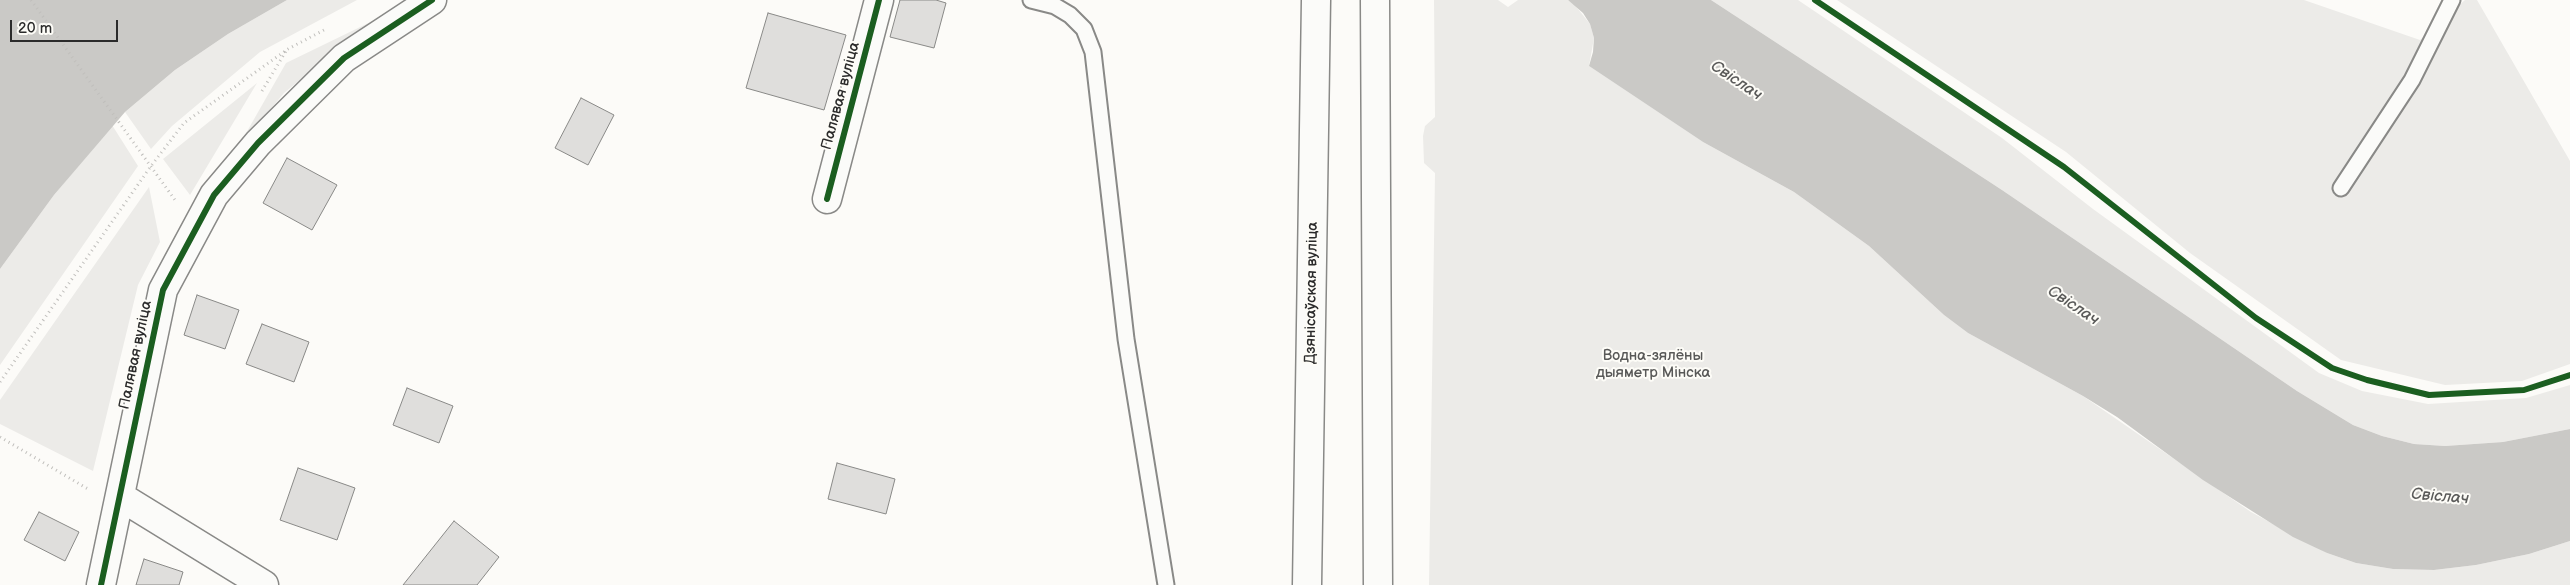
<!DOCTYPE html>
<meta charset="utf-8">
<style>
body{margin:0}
#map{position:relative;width:2570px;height:585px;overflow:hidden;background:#fcfbf8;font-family:"Balsamiq Sans",sans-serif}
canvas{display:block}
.scale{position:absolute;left:10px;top:20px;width:108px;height:22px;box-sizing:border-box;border:2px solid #2b2b2b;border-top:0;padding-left:6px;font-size:15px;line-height:18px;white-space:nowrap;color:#2b2b2b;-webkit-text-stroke:4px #fdfcf7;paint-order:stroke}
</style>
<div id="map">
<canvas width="2570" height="585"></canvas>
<div class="scale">20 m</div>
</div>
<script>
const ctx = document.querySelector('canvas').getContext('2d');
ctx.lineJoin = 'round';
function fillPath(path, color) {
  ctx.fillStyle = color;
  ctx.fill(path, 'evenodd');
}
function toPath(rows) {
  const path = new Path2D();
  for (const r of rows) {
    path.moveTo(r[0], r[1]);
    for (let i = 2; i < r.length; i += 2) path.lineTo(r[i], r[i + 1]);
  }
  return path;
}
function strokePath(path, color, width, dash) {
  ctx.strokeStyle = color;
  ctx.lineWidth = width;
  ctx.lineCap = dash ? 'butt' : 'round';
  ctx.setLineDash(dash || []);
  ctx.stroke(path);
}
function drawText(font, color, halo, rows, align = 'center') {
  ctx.font = font + ' "Balsamiq Sans",sans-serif';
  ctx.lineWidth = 4;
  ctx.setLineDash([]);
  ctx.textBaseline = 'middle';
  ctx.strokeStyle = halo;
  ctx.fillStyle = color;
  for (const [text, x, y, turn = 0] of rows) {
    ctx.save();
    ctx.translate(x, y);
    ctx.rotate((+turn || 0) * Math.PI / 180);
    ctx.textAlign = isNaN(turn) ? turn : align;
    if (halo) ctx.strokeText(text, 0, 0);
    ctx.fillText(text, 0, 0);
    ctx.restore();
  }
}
const green = toPath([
 [287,0,357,0,260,52,172,126,151,149,125,112,175,70,228,34],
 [1434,0,1498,0,1508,7,1518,0,1568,0,1574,4,1590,24,1594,38,1589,66,1703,142,1794,192,1869,246,1944,315,1968,333,2083,396,2251,512,2327,553,2356,563,2393,569,2434,570,2476,565,2529,554,2570,541,2570,585,1429,585,1435,173,1424,163,1423,136,1425,126,1435,117],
 [1711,0,1798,0,2002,138,2093,209,2319,373,2362,391,2428,404,2526,398,2570,385,2570,429,2503,442,2445,446,2414,444,2382,436,2353,425,2297,391,2002,190],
 [1837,0,2304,0,2420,40,2465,0,2477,0,2570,161,2570,364,2522,381,2445,385,2341,360,2190,253,2066,152],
 [389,13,329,56,284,93,237,149,286,63],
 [257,83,190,195,163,159],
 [112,125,138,166,0,365,0,269,54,195],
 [149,187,160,242,138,285,93,471,0,424,0,400]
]);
const water = toPath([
 [0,0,287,0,228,34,175,70,125,112,54,195,0,269],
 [1568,0,1711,0,2002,190,2297,391,2353,425,2382,436,2414,444,2445,446,2503,442,2570,429,2570,541,2529,554,2476,565,2434,570,2393,569,2356,563,2327,553,2293,537,2203,480,2117,417,2083,396,1968,333,1944,315,1869,246,1794,192,1703,142,1589,66,1593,52,1594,38,1590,24,1583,13]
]);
const building = toPath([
 [900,0,936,0,946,3,934,48,890,37,900,0],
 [768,13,846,35,824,110,746,88,768,13],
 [581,98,614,115,588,165,555,148,581,98],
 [287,158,337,185,312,230,263,203,287,158],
 [197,295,239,310,225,349,184,335,197,295],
 [262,324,309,342,294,382,246,364,262,324],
 [407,388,453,406,439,443,393,425,407,388],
 [837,463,895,479,886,514,828,499,837,463],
 [298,468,355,488,337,540,280,520,298,468],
 [39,512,79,532,65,561,24,540,39,512],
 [454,521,499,557,477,585,403,585,454,521],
 [144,559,183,572,179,585,136,585,144,559]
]);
const path = toPath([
 [31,0,175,200],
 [262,91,286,51],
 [0,382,151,166,184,123,288,49,324,30],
 [0,437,88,489]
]);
const lane = toPath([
 [1031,0,1055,6,1070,15,1084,29,1093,52,1126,339,1166,585],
 [2341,188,2412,80,2452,0]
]);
const street = toPath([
 [827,199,879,0],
 [121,497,264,585],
 [101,585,163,290,214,195,258,143,344,58,432,0]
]);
const primary = toPath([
 [1375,0,1378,585],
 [1307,585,1316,0]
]);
const cycleway = toPath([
 [1815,0,2064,167,2256,318,2332,368,2367,380,2429,395,2524,390,2570,375],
 [827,199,879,0],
 [101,585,163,290,214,195,258,143,344,58,432,0]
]);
const streetNames = [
 ["Палявая вуліца",841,96,-75],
 ["Дзянісаўская вуліца",1312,293,-89],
 ["Палявая вуліца",136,355,-78]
];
const parkNames = [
 ["Водна-зялёны",1653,356],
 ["дыяметр Мінска",1653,373]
];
const waterNames = [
 ["Свіслач",1736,81,34],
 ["Свіслач",2073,306,34],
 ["Свіслач",2440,497,5]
];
fillPath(green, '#ecebe8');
fillPath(water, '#cac9c6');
fillPath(building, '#dfdedc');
strokePath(building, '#898987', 1);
strokePath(lane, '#898987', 19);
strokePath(street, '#898987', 31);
strokePath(primary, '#898987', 31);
strokePath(path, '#c0bfbc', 3, [1, 4]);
strokePath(lane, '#fbfbf9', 15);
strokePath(street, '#fbfbf9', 28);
strokePath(primary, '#fbfbf9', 28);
strokePath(cycleway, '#1b5e20', 6);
drawText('15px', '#2b2b2b', '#fdfcf7', streetNames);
drawText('15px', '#585857', '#fdfcf7', parkNames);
drawText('italic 16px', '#5b5b5a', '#fdfcf7', waterNames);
</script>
